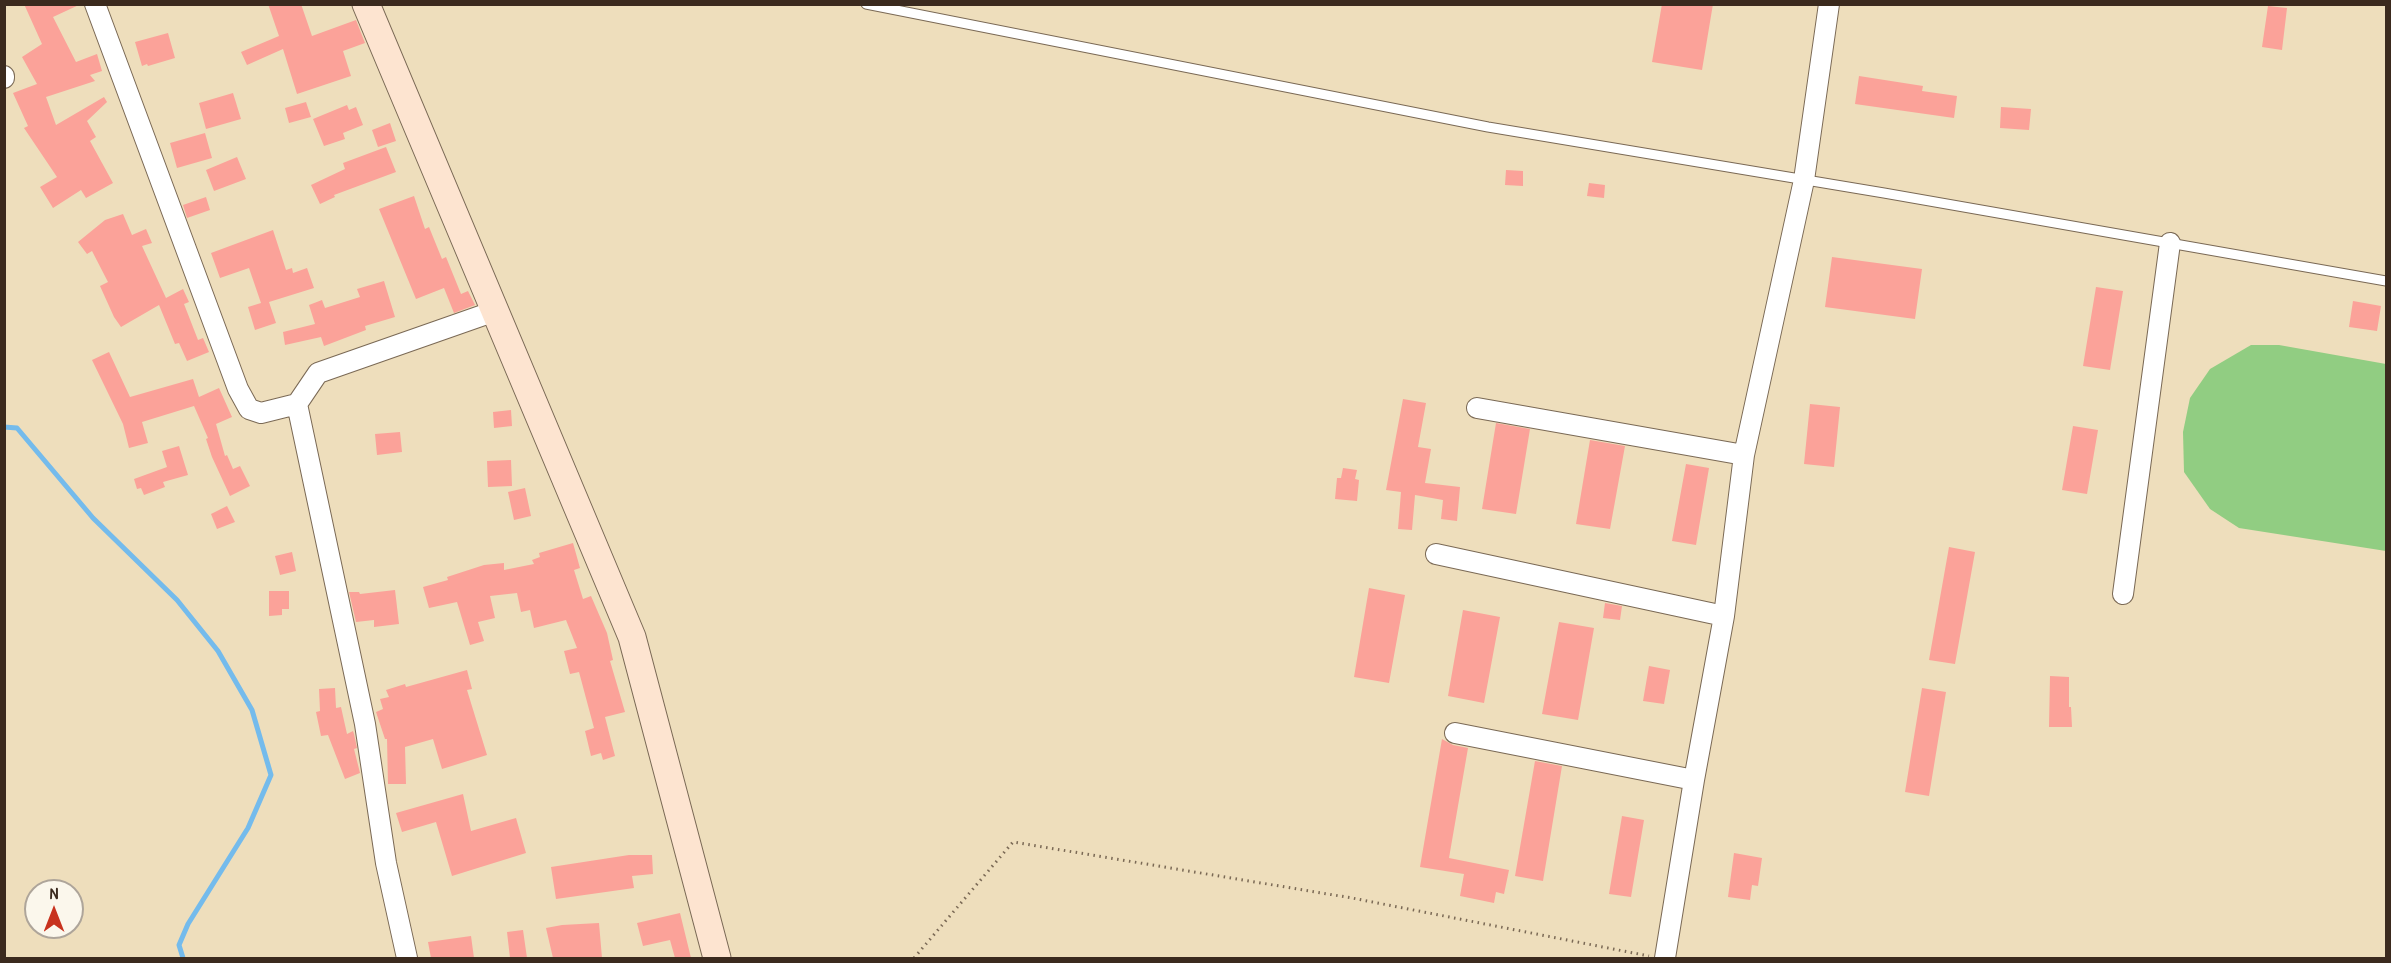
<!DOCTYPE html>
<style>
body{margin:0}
#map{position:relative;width:2391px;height:963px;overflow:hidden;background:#eedebc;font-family:"Patrick Hand",sans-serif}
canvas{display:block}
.frame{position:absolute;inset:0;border:6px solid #3b2a1e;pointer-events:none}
.north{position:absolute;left:24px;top:879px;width:60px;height:60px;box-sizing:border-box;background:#fbf7ec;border:2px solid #aea59a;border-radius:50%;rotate:0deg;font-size:16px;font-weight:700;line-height:24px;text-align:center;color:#3b2a1e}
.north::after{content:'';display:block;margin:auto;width:21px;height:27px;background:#c8321e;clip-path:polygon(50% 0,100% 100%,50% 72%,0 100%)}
</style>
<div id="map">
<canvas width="2391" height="963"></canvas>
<div class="frame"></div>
<div class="north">N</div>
</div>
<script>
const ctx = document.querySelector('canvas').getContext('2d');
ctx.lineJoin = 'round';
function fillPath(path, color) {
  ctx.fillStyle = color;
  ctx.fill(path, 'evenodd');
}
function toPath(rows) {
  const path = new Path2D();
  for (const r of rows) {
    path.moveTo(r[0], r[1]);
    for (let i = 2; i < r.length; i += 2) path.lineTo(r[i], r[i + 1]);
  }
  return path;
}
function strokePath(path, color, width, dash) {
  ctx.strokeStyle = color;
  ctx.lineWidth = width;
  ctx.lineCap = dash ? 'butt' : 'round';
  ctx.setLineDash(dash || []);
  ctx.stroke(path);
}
const green = toPath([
 [2251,345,2279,345,2386,364,2386,551,2239,528,2210,509,2184,472,2183,432,2190,398,2210,369]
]);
const stream = toPath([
 [4,427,17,428,93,518,177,600,218,651,252,710,271,775,248,828,188,924,179,945,183,958]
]);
const building = toPath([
 [24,4,81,4,53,17,76,62,97,54,102,71,90,75,95,81,46,97,56,125,104,97,107,102,87,121,96,137,90,141,113,183,86,198,81,190,53,208,40,187,57,177,24,128,28,126,13,93,37,84,22,57,42,44],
 [268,4,301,4,312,36,356,20,365,43,343,51,351,76,297,94,283,49,247,65,241,52,279,36],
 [1662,4,1713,4,1702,70,1652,62],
 [2268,6,2287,8,2282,50,2262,47],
 [168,33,175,58,148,66,147,64,142,66,135,42],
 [1859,76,1923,86,1922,91,1957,96,1954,118,1855,104],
 [233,93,241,119,206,129,199,103],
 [306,102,311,117,289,123,285,108],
 [347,105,349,110,356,107,363,125,343,133,345,139,324,146,313,119],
 [2001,107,2031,109,2029,130,2000,128],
 [390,123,396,141,378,147,372,130],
 [205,133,212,158,177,168,170,143],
 [386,147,396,172,334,195,335,197,320,204,311,185,345,169,343,163],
 [237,157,246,179,214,191,206,170],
 [1506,170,1523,171,1523,186,1505,185],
 [1589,183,1605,185,1604,198,1587,196],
 [414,196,425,229,429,227,442,259,446,257,461,294,468,291,475,305,454,313,444,288,416,299,379,209],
 [206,197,210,210,187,218,183,205],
 [123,214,132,235,146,229,152,243,142,246,166,298,183,289,189,302,184,304,198,340,203,338,209,352,187,361,179,343,175,344,159,305,121,327,114,317,100,286,108,282,92,251,87,254,78,242,105,220],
 [273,230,286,270,292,268,293,273,307,268,314,288,269,302,276,323,255,330,248,307,261,303,249,268,220,278,211,253],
 [1832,257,1922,269,1915,319,1825,307],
 [384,281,395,317,365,326,366,330,324,346,321,337,285,345,283,332,315,324,309,305,322,300,325,308,360,297,357,289],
 [2096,287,2123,291,2110,370,2083,366],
 [2353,301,2381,306,2377,331,2349,327],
 [109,352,130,397,193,379,199,397,219,388,232,417,216,424,225,456,227,455,233,469,240,466,250,486,230,496,212,457,206,439,208,438,194,406,142,422,148,443,129,448,123,424,92,360],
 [1403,399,1426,403,1418,447,1431,449,1425,483,1460,487,1457,521,1441,519,1443,500,1415,495,1412,530,1398,529,1401,492,1386,490],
 [1810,404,1840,407,1834,467,1804,464],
 [511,410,512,426,494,428,493,412],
 [1496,423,1530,429,1516,514,1482,509],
 [2073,426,2098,430,2087,494,2062,490],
 [400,432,402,452,377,455,375,434],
 [1590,440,1625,446,1610,529,1576,524],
 [179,446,188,475,163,482,165,487,144,495,141,488,137,489,134,479,167,467,162,451],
 [511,460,512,486,488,487,487,461],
 [1686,464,1709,468,1696,545,1672,541],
 [1343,468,1357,470,1355,479,1359,480,1357,501,1335,499,1337,478,1341,478],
 [525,488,531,516,514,520,508,492],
 [227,506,235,522,217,529,211,514],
 [573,543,580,568,574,570,583,599,591,596,607,633,613,660,610,661,625,712,605,717,615,756,603,760,601,753,591,756,585,731,594,728,579,672,570,674,564,651,577,648,566,620,534,628,530,610,521,612,517,593,490,596,495,618,478,622,484,641,470,645,457,602,429,608,423,587,448,580,447,577,484,565,504,563,504,570,534,564,532,560,540,557,539,553],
 [1949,547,1975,552,1955,664,1929,660],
 [292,552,296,571,280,575,275,556],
 [1369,588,1405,595,1389,683,1354,677],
 [395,590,399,624,374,627,374,620,356,622,349,592,359,592,360,594],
 [269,591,289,591,289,609,282,609,282,615,269,616],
 [1605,603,1622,606,1620,620,1603,618],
 [1463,610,1500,617,1484,703,1448,696],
 [1559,622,1594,628,1578,720,1542,714],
 [1649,666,1670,670,1664,704,1643,701],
 [467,670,472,689,467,690,487,755,442,769,433,739,405,747,406,784,388,784,387,739,385,739,376,712,383,709,380,699,389,697,386,690,405,684,406,687],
 [2050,676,2069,677,2069,707,2071,707,2072,727,2049,727],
 [335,688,336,708,341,707,347,734,353,731,354,734,357,748,354,749,360,773,345,779,328,735,321,736,316,712,320,711,319,689],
 [1922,688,1946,692,1929,796,1905,792],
 [1442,739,1453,745,1468,748,1449,858,1509,870,1504,894,1496,892,1494,903,1460,896,1464,874,1420,867],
 [1535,761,1562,766,1543,881,1515,876],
 [463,794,471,831,516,818,526,853,452,876,436,822,402,832,396,813],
 [1622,816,1644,820,1631,897,1609,894],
 [1734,853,1762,858,1758,886,1752,885,1750,900,1728,897],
 [629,855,652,855,653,874,632,876,634,888,556,899,551,867],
 [680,913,691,958,675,958,670,940,643,946,637,923],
 [599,923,602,958,553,958,546,928,562,925],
 [523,930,527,958,510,958,507,932],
 [471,936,474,958,431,958,428,942]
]);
const path = toPath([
 [914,958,1013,842,1352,898,1649,956]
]);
const service = toPath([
 [866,4,1488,127,1884,193,2386,281]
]);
const minor = toPath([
 [95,4,238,389,249,409,261,413,297,404],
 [4,76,4,78],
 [1477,408,1744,455],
 [1436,554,1724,616],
 [2123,594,2170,243],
 [1455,733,1694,780],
 [407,958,386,863,365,724,297,404,318,373,495,311],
 [1665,958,1694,780,1724,616,1744,455,1804,180,1829,4]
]);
const secondary = toPath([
 [366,4,632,637,717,958]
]);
fillPath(green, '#91cd82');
strokePath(stream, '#74bbec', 5);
fillPath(building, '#fba299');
strokePath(service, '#7a6955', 11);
strokePath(minor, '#7a6955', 22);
strokePath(secondary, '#7a6955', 29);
strokePath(path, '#7a6955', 3, [1.5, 4.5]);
strokePath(service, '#fff', 9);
strokePath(minor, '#fff', 20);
strokePath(secondary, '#fde4d0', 27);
</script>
